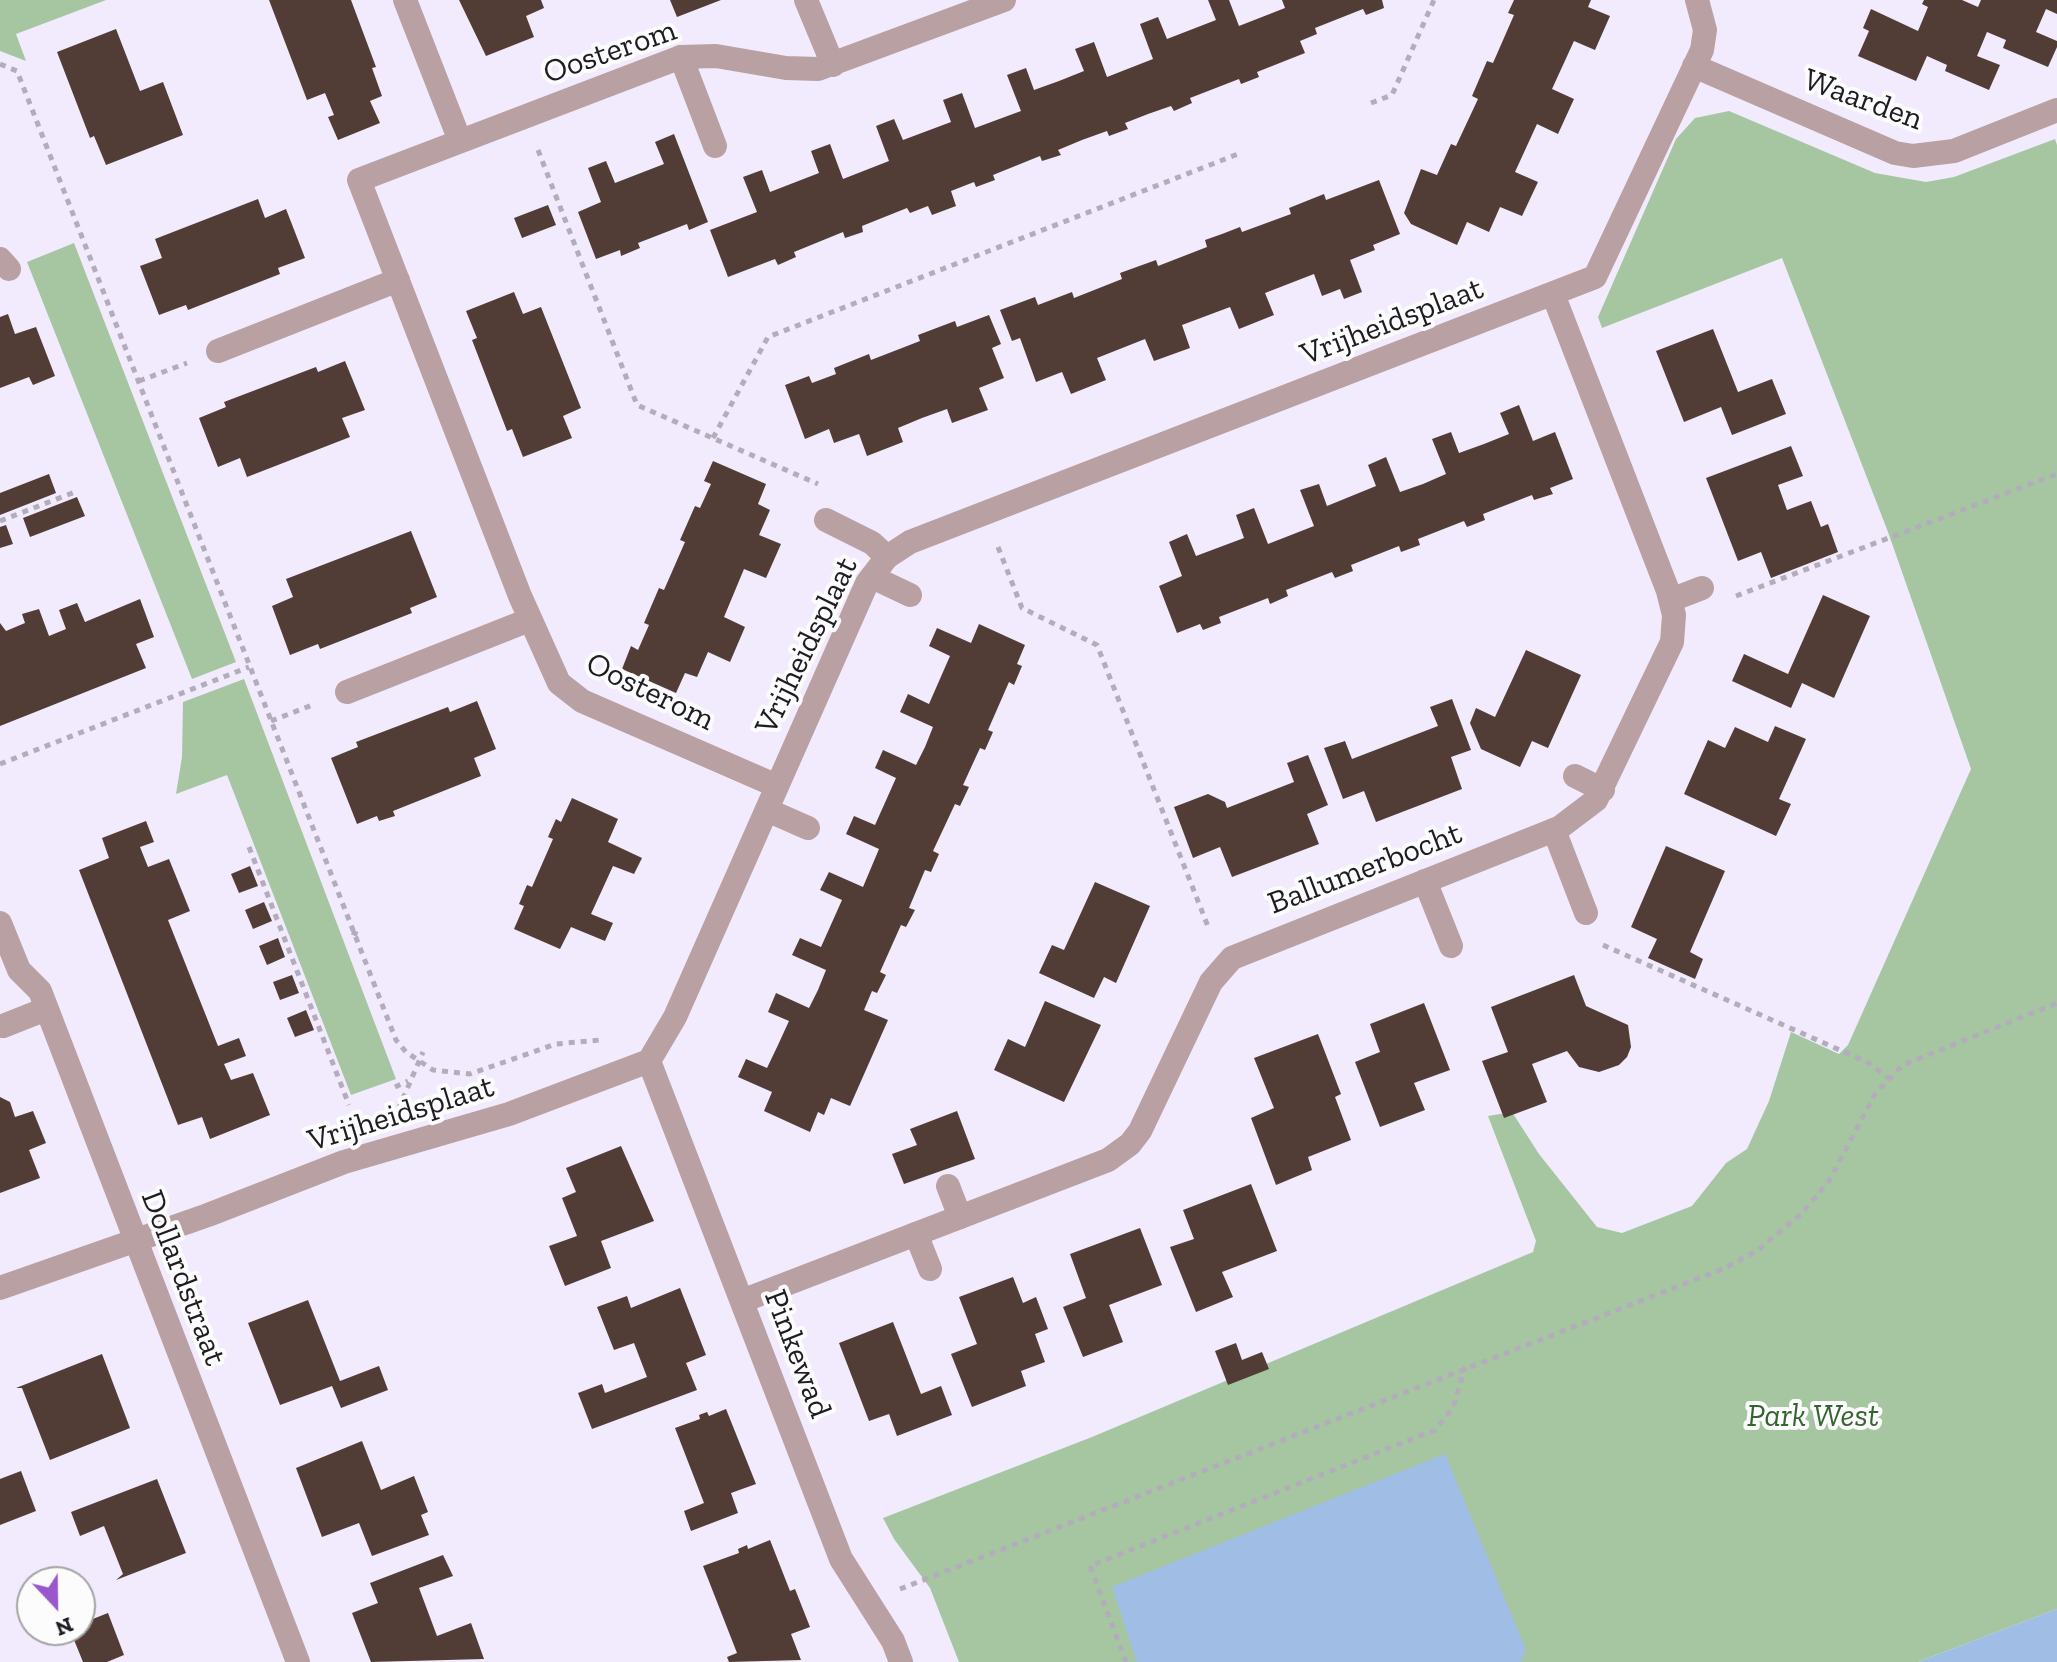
<!DOCTYPE html>
<style>
body{margin:0}
#map{position:relative;width:2057px;height:1662px;overflow:hidden;background:#f2ebfd;font-family:"Zilla Slab",serif}
canvas{display:block}
.north{position:absolute;left:16px;top:1566px;width:80px;height:80px;box-sizing:border-box;background:#fcfcfc;border:2px solid #a3a2a5;border-radius:50%;rotate:158deg;font-size:22px;font-weight:700;line-height:32px;text-align:center;color:#1e1b23}
.north::after{content:'';display:block;margin:auto;width:28px;height:36px;background:#9857cd;clip-path:polygon(50% 0,100% 100%,50% 72%,0 100%)}
</style>
<div id="map">
<canvas width="2057" height="1662"></canvas>
<div class="north">N</div>
</div>
<script>
const ctx = document.querySelector('canvas').getContext('2d');
ctx.lineJoin = 'round';
function fillPath(path, color) {
  ctx.fillStyle = color;
  ctx.fill(path, 'evenodd');
}
function toPath(rows) {
  const path = new Path2D();
  for (const r of rows) {
    path.moveTo(r[0], r[1]);
    for (let i = 2; i < r.length; i += 2) path.lineTo(r[i], r[i + 1]);
  }
  return path;
}
function strokePath(path, color, width, dash) {
  ctx.strokeStyle = color;
  ctx.lineWidth = width;
  ctx.lineCap = dash ? 'butt' : 'round';
  ctx.setLineDash(dash || []);
  ctx.stroke(path);
}
function drawText(font, color, halo, rows, align = 'center') {
  ctx.font = font + ' "Zilla Slab",serif';
  ctx.lineWidth = 8;
  ctx.setLineDash([]);
  ctx.textBaseline = 'middle';
  ctx.strokeStyle = halo;
  ctx.fillStyle = color;
  for (const [text, x, y, turn = 0] of rows) {
    ctx.save();
    ctx.translate(x, y);
    ctx.rotate((+turn || 0) * Math.PI / 180);
    ctx.textAlign = isNaN(turn) ? turn : align;
    if (halo) ctx.strokeText(text, 0, 0);
    ctx.fillText(text, 0, 0);
    ctx.restore();
  }
}
const green = toPath([
 [0,0,106,0,16,34,26,61,0,51],
 [1729,111,1875,173,1926,182,1954,177,2055,139,2057,145,2057,1609,1918,1662,959,1662,930,1588,894,1539,883,1518,1092,1437,1533,1252,1536,1241,1488,1116,1512,1112,1539,1154,1597,1227,1622,1233,1692,1206,1726,1163,1747,1149,1769,1101,1791,1032,1839,1054,1848,1045,1971,769,1888,532,1782,258,1602,328,1598,317,1676,139,1695,118],
 [74,243,236,662,192,679,27,262],
 [244,679,396,1079,351,1095,227,775,176,794,182,757,183,702]
]);
const water = toPath([
 [1445,1454,1526,1650,1521,1662,1137,1662,1112,1587],
 [2057,1609,2057,1662,1918,1662]
]);
const building = toPath([
 [269,0,351,0,376,67,372,68,382,96,370,101,380,123,338,140,328,117,334,115,325,93,307,100],
 [459,0,541,0,544,8,526,16,534,37,486,56],
 [670,0,721,0,677,17],
 [1208,0,1229,0,1239,26,1285,8,1282,0,1382,0,1384,8,1366,15,1363,9,1315,28,1317,34,1300,41,1305,53,1257,72,1259,77,1241,84,1239,79,1190,98,1192,103,1174,111,1171,106,1148,114,1125,123,1128,129,1109,136,1107,131,1082,140,1058,150,1061,155,1042,161,1040,156,993,175,995,180,976,187,974,182,951,191,956,206,932,215,928,206,910,213,907,208,862,226,863,232,845,238,843,232,794,252,796,257,778,265,775,259,728,277,710,230,757,212,743,177,762,170,770,192,819,173,811,151,830,144,843,179,889,161,876,126,894,119,903,140,951,122,943,100,962,93,975,128,1021,111,1007,75,1026,68,1034,90,1059,81,1084,71,1075,49,1094,42,1107,77,1153,59,1140,24,1158,17,1167,39,1216,20],
 [1514,0,1591,0,1588,7,1610,16,1595,50,1574,41,1552,89,1574,99,1558,134,1537,124,1515,172,1538,182,1522,216,1500,207,1489,232,1467,222,1457,245,1411,224,1404,213,1421,169,1437,175,1451,144,1456,146,1478,99,1472,96,1487,61,1493,63,1514,15,1508,13],
 [1924,0,1962,0,1978,7,1981,0,2057,0,2057,14,2046,9,2036,32,2057,41,2057,47,2048,67,2003,48,2006,40,1987,32,1977,56,2000,65,1989,90,1945,71,1947,65,1927,56,1916,81,1858,56,1869,31,1863,28,1871,9,1918,31,1928,7,1922,4],
 [116,29,140,91,163,82,183,135,106,165,94,136,90,138,57,52],
 [674,134,708,222,689,230,687,224,638,243,640,248,621,256,620,250,596,259,578,212,601,202,588,168,606,161,615,183,664,164,655,142],
 [1379,180,1400,234,1373,245,1375,250,1350,260,1362,292,1344,299,1340,289,1322,296,1314,274,1265,293,1274,315,1239,329,1230,307,1182,325,1190,348,1154,361,1145,339,1097,358,1106,380,1071,394,1062,372,1036,382,1020,338,1012,341,1000,310,1035,297,1038,305,1072,292,1074,298,1122,279,1120,273,1156,260,1158,266,1207,247,1205,240,1222,234,1240,227,1242,232,1291,214,1289,208,1324,194,1326,200],
 [258,199,265,218,286,209,305,258,278,268,280,274,188,310,186,305,159,315,140,266,162,258,155,239],
 [548,205,556,225,522,238,514,218],
 [514,292,523,314,541,307,581,408,563,416,572,438,523,457,512,429,507,431,472,340,477,338,466,311],
 [8,314,15,334,36,327,55,376,33,385,29,377,0,388,0,317],
 [989,315,1001,344,992,348,1004,378,979,388,988,410,952,423,947,409,922,418,898,428,903,442,867,456,859,434,834,443,829,429,805,439,785,385,809,376,812,383,836,374,834,368,869,354,871,360,920,341,918,335,955,321,957,327],
 [1713,329,1738,392,1772,379,1786,414,1732,435,1721,407,1684,422,1656,351],
 [345,361,365,410,342,418,350,437,247,477,240,458,218,467,199,418,226,407,224,402,316,367,318,372],
 [1519,405,1533,441,1555,432,1573,479,1550,488,1553,494,1534,500,1532,495,1483,514,1485,520,1467,527,1464,521,1418,539,1420,545,1401,552,1399,546,1351,565,1353,571,1335,578,1332,572,1286,590,1288,596,1270,604,1268,598,1219,617,1221,623,1203,630,1200,624,1177,633,1159,586,1182,576,1169,542,1187,534,1196,556,1244,538,1236,515,1254,508,1268,544,1314,526,1300,490,1319,484,1327,506,1376,486,1368,465,1386,457,1400,492,1423,484,1446,474,1432,439,1451,432,1459,453,1484,444,1509,434,1500,413],
 [1791,446,1803,476,1778,485,1787,510,1811,501,1821,527,1828,524,1838,552,1771,578,1761,552,1738,561,1706,478],
 [713,461,766,484,758,504,770,510,759,535,781,544,766,578,744,569,724,617,745,627,730,662,708,652,697,677,685,673,676,693,622,669,631,646,638,650,649,625,644,623,659,588,664,590,685,542,680,540,695,506,700,508,711,484,704,481],
 [49,474,56,493,0,515,0,493],
 [77,497,85,516,30,537,23,518],
 [6,525,13,544,0,548,0,527],
 [411,531,437,597,410,608,412,613,320,649,318,644,290,655,272,606,293,597,286,579],
 [1823,595,1870,616,1834,698,1802,683,1791,708,1732,681,1744,654,1788,674],
 [140,599,154,637,136,644,146,668,0,726,0,623,6,631,25,623,22,614,39,609,49,636,66,629,59,610,77,603,85,622],
 [979,624,1025,645,1017,664,1022,666,1014,685,1009,682,988,730,993,732,985,750,980,748,963,785,969,787,960,806,955,804,933,851,939,854,931,872,925,870,909,908,915,910,906,927,901,925,880,972,886,975,877,993,872,991,864,1010,888,1020,850,1106,831,1098,824,1115,818,1112,810,1132,764,1111,772,1092,738,1077,746,1059,767,1068,778,1045,789,1021,768,1012,776,993,809,1008,818,990,826,970,792,955,800,938,821,947,842,900,820,890,829,872,863,887,879,849,846,834,854,816,875,825,896,778,875,768,883,750,916,765,925,747,933,727,900,712,908,694,929,704,950,656,929,646,937,628,971,643],
 [1526,650,1581,675,1548,748,1532,741,1520,767,1481,749,1470,723,1476,708,1495,717],
 [1452,699,1471,750,1451,757,1462,789,1376,822,1364,791,1343,799,1324,748,1345,741,1352,759,1438,726,1430,707],
 [477,701,496,749,474,758,481,776,393,811,395,816,379,821,377,816,357,824,331,758,358,747,356,742,448,707,450,712],
 [1775,726,1806,739,1779,799,1791,804,1776,836,1684,794,1708,740,1725,748,1735,727,1768,742],
 [1308,755,1328,805,1307,814,1319,844,1232,877,1220,847,1193,858,1174,807,1208,794,1225,802,1227,808,1294,782,1287,763],
 [572,798,618,819,608,842,642,858,634,874,613,866,591,914,613,923,605,941,571,927,560,949,514,929,524,906,519,904,527,885,532,887,553,839,548,837,556,819,561,822],
 [146,821,154,842,140,847,148,867,169,859,190,911,168,920,218,1046,239,1038,246,1056,224,1064,231,1080,253,1073,270,1115,210,1139,202,1117,178,1125,79,870,109,858,102,838],
 [1666,846,1725,871,1690,952,1703,959,1695,979,1648,958,1657,939,1631,927],
 [250,866,258,886,239,893,231,874],
 [1095,882,1150,906,1116,983,1104,977,1094,998,1039,973,1052,945,1064,950],
 [264,902,272,921,253,929,245,910],
 [278,938,285,957,267,965,259,946],
 [292,975,299,993,280,1000,273,982],
 [1574,975,1586,1006,1628,1025,1631,1047,1627,1057,1619,1065,1599,1072,1579,1067,1567,1051,1532,1064,1547,1102,1504,1118,1482,1061,1508,1052,1491,1007],
 [1045,1001,1101,1025,1064,1102,994,1070,1008,1039,1025,1047],
 [1424,1003,1450,1070,1414,1083,1425,1110,1380,1127,1355,1062,1380,1052,1370,1024],
 [306,1010,314,1030,295,1037,287,1018],
 [1318,1034,1341,1094,1335,1097,1351,1140,1308,1157,1312,1170,1276,1185,1251,1118,1274,1108,1254,1058],
 [0,1097,10,1102,15,1117,33,1111,46,1143,29,1150,40,1178,0,1193],
 [957,1111,975,1159,904,1184,892,1154,917,1145,910,1129],
 [621,1146,654,1221,601,1241,611,1268,565,1286,549,1246,577,1236,562,1198,576,1192,566,1168],
 [1251,1184,1277,1251,1222,1272,1233,1297,1196,1312,1170,1247,1194,1239,1183,1210],
 [1140,1228,1162,1285,1109,1305,1123,1342,1083,1357,1063,1307,1086,1298,1070,1254],
 [1013,1277,1023,1303,1036,1297,1048,1329,1035,1334,1045,1362,1021,1371,1026,1386,972,1407,951,1354,977,1344,959,1297],
 [680,1288,706,1355,686,1363,697,1390,592,1429,578,1393,602,1384,605,1393,647,1377,634,1343,614,1350,597,1307,627,1296,631,1308],
 [308,1300,340,1381,379,1366,388,1390,341,1408,332,1386,280,1405,248,1323],
 [893,1322,921,1394,941,1386,952,1415,897,1436,889,1414,869,1421,839,1343],
 [1236,1343,1242,1360,1262,1352,1269,1369,1228,1385,1215,1351],
 [102,1354,130,1428,50,1460,22,1388,16,1388],
 [726,1409,756,1484,731,1493,738,1513,691,1531,684,1511,704,1503,675,1428,700,1419,699,1415,707,1412,709,1416],
 [362,1441,381,1490,414,1476,428,1512,421,1515,429,1535,372,1556,359,1523,322,1537,296,1468],
 [21,1471,36,1511,0,1525,0,1479],
 [157,1479,186,1553,116,1580,123,1574,104,1526,80,1536,71,1512],
 [770,1540,790,1591,795,1589,810,1627,791,1634,801,1660,729,1662,727,1657,737,1653,703,1566,739,1553,738,1549,747,1545,748,1549],
 [443,1555,453,1576,419,1588,437,1636,471,1623,484,1659,371,1662,352,1613,378,1603,370,1583],
 [108,1613,124,1655,107,1662,83,1662,70,1630,80,1630,80,1624]
]);
const path = toPath([
 [0,64,17,71,28,99,396,1040,406,1052,433,1070,470,1074,556,1044,600,1040],
 [1371,103,1392,95,1434,0],
 [538,150,637,405,818,484],
 [139,381,187,363],
 [713,438,768,337,1238,154],
 [0,521,75,492],
 [998,547,1022,608,1097,645,1209,929],
 [1736,596,2057,474],
 [271,721,315,704],
 [0,764,249,667],
 [249,847,349,1105],
 [352,932,363,937],
 [1603,945,1869,1063,1888,1078],
 [395,1087,408,1081],
 [398,1110,423,1052],
 [900,1589,1725,1268,1758,1250,1802,1213,1829,1181,1875,1094,1903,1065,2057,1003],
 [1126,1662,1090,1566,1435,1430,1453,1408,1465,1367]
]);
const service = toPath([
 [681,57,715,146],
 [0,259,9,269],
 [826,520,872,543,887,557],
 [872,577,910,595],
 [1671,600,1702,588],
 [1575,776,1603,790],
 [767,810,808,828],
 [1554,830,1586,913],
 [1425,881,1451,946],
 [3,1026,46,1009],
 [948,1186,960,1217],
 [916,1234,930,1269]
]);
const minor = toPath([
 [405,0,460,141],
 [806,0,833,65],
 [1694,66,1895,153,1913,156,1954,151,2057,110],
 [218,351,398,280],
 [347,692,529,620],
 [777,786,582,701,559,683,520,596,359,180,681,57,716,56,786,68,818,69,1004,0],
 [0,923,19,970,40,991,298,1662],
 [649,1061,841,1559,893,1641,901,1662],
 [0,1288,208,1215,344,1162,509,1114,649,1061,675,1017,867,583,887,557,910,542,1595,277,1702,50,1705,30,1697,0],
 [742,1301,1108,1160,1130,1144,1140,1131,1211,982,1232,958,1559,828,1596,800,1672,642,1674,615,1668,591,1553,294]
]);
const streetNames = [
 ["Oosterom",610,52,-19],
 ["Waarden",1863,100,20],
 ["Vrijheidsplaat",1392,322,-21],
 ["Vrijheidsplaat",807,646,-64],
 ["Oosterom",650,692,26],
 ["Ballumerbocht",1365,869,-21],
 ["Vrijheidsplaat",401,1114,-17],
 ["Dollardstraat",183,1278,69],
 ["Pinkewad",797,1354,69]
];
const parkNames = [
 ["Park West",1813,1417]
];
fillPath(green, '#a6c6a2');
fillPath(water, '#9fbde5');
fillPath(building, '#513d35');
strokePath(path, '#b2acbb', 5, [6, 6]);
strokePath(service, '#b9a0a2', 24);
strokePath(minor, '#b9a0a2', 24);
drawText('32px', '#1e1b23', '#fcfcfc', streetNames);
drawText('italic 32px', '#356430', '#fcfcfc', parkNames);
</script>
